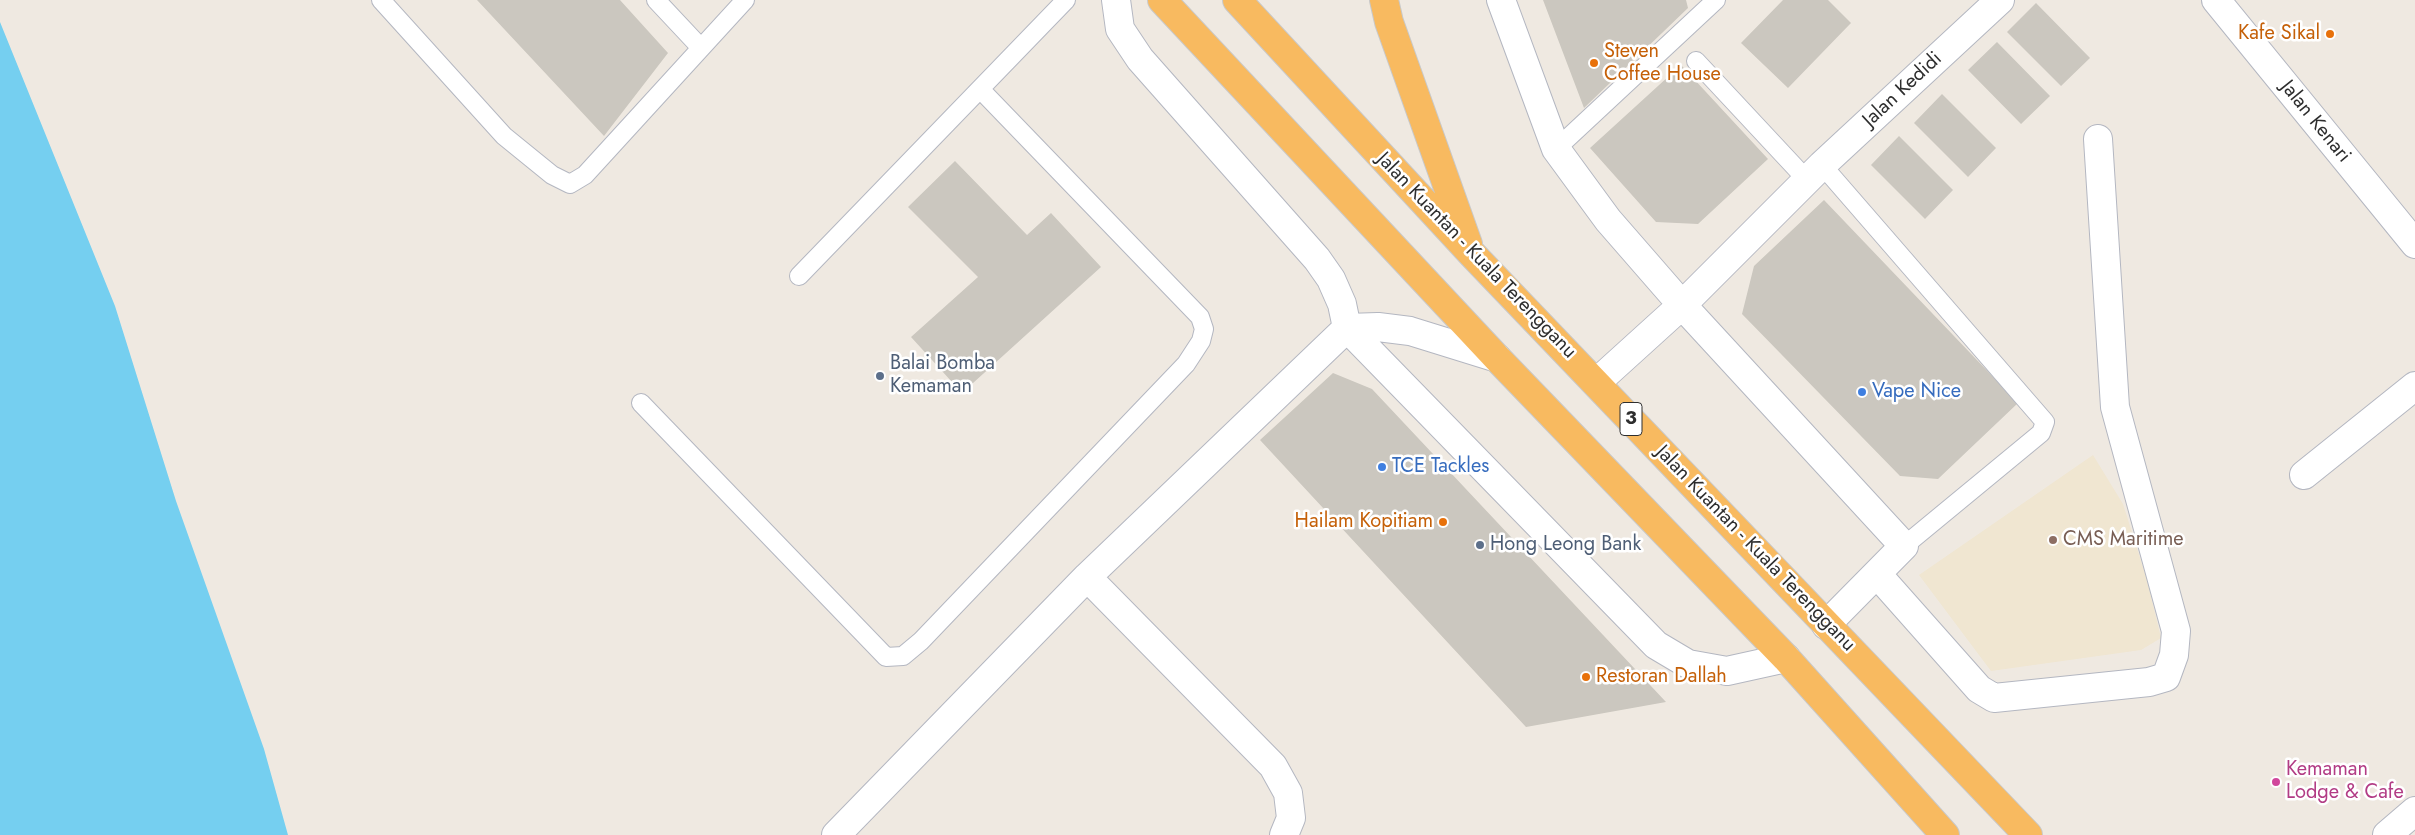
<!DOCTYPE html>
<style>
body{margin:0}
canvas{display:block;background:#efe9e1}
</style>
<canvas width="2415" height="835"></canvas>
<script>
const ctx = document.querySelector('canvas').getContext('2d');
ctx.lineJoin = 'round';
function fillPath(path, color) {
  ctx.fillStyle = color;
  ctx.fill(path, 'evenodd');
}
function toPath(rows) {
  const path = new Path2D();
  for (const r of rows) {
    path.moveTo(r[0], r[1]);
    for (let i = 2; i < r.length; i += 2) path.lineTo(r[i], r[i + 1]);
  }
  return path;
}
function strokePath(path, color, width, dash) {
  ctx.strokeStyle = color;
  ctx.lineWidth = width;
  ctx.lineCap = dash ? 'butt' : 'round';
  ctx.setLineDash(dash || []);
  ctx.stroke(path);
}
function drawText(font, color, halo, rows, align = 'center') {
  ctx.font = font + ' Jost,sans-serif';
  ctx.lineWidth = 5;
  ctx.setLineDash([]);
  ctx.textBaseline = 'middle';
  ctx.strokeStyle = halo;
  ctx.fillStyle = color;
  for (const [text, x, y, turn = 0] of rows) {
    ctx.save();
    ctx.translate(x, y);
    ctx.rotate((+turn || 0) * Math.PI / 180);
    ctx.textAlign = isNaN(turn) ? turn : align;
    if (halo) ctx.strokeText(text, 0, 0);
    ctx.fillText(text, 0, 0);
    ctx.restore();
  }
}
const education = toPath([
 [2093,455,2123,504,2147,580,2161,638,2141,650,1991,671,1919,575]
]);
const water = toPath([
 [0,22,115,306,176,501,264,749,288,835,0,835]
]);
const building = toPath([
 [477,0,620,0,668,53,604,136],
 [1543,0,1686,0,1688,8,1584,108],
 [1783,0,1828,0,1851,23,1788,88,1741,43],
 [2036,3,2090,58,2061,86,2007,32],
 [1997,42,2050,96,2021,124,1968,70],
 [1681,65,1768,159,1698,224,1656,222,1590,148],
 [1942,94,1996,148,1968,177,1914,123],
 [1899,136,1953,190,1925,219,1871,165],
 [955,161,1027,235,1051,213,1101,267,962,393,911,337,978,277,908,207],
 [1824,200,2018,403,1938,479,1900,476,1742,314,1754,266],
 [1333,373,1372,389,1666,702,1526,727,1260,440]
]);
const service = toPath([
 [381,0,504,136,552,175,570,184,585,175,745,0],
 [656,0,701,48],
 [1696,61,1807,180],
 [1556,149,1716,0],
 [1822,165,2045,422,2041,433,1904,546],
 [799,276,1066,0],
 [641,403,886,657,903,656,921,641,1186,364,1201,341,1204,329,1200,317,980,89]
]);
const minor = toPath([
 [1116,0,1120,29,1140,59,1317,259,1331,279,1342,304,1347,328,1656,645,1688,664,1727,671,1786,658],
 [1501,0,1556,149,1608,220,1682,305,1904,546,1826,625],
 [2216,0,2415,244],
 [1597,382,1682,305,1822,165,2000,0],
 [2304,475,2415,386],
 [1877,574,1979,689,1994,698,2149,682,2166,677,2174,655,2176,631,2115,407,2098,139],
 [1087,577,1273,766,1288,793,1291,818,1284,835],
 [836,835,1087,577,1347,328,1378,327,1410,331,1497,358],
 [2387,835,2415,811]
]);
const trunk = toPath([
 [1162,0,1497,358,1786,658,1945,835],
 [1237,0,1472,254,2028,835],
 [1384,0,1389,22,1468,244]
]);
const markers = [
 [2330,34,5,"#e8710a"],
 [1594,63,5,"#e8710a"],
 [880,376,5,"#5c6f8a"],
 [1862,392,5,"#3f7fe0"],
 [1382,467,5,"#3f7fe0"],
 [1443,522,5,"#e8710a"],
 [2053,540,5,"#8d6e63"],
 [1480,545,5,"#5c6f8a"],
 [1586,677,5,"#e8710a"],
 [2276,782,5,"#d1479c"]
];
const shields = [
 [1631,419,22]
];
const shieldNames = [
 ["3",1631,419]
];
const foodNames = [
 ["Kafe Sikal",2320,34],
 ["Steven",1604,52,"left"],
 ["Coffee House",1604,75,"left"],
 ["Hailam Kopitiam",1433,522],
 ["Restoran Dallah",1596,677,"left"]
];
const streetNames = [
 ["Jalan Kedidi",1903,90,-43],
 ["Jalan Kenari",2315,122,51],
 ["Jalan Kuantan - Kuala Terengganu",1476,256,46],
 ["Jalan Kuantan - Kuala Terengganu",1755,549,46]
];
const serviceNames = [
 ["Balai Bomba",890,364],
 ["Kemaman",890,387],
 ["Hong Leong Bank",1490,545]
];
const shopNames = [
 ["Vape Nice",1872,392],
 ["TCE Tackles",1392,467]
];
const educationNames = [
 ["CMS Maritime",2063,540]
];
const hotelNames = [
 ["Kemaman",2286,770],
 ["Lodge & Cafe",2286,793]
];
fillPath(education, '#f0e6d1');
fillPath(water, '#75cff0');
fillPath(building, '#cbc7bf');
strokePath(service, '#b4b7c1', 20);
strokePath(minor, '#b4b7c1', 30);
strokePath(trunk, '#c9c9c9', 30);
strokePath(service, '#fff', 18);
strokePath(minor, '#fff', 28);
strokePath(trunk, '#f8ba60', 28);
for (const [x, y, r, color] of markers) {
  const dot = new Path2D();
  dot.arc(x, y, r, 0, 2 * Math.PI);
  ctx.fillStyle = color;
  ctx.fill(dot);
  strokePath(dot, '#fff', 2);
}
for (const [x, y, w] of shields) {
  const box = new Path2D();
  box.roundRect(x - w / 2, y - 16.5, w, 33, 4);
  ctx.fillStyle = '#fff';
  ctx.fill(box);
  strokePath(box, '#2e2e2e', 1);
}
drawText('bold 19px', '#2e2e2e', null, shieldNames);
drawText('20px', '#c56008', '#fff', foodNames, 'right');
drawText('20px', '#2e2e2e', '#fff', streetNames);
drawText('20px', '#4e5e75', '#fff', serviceNames, 'left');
drawText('20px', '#366cbe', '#fff', shopNames, 'left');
drawText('20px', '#785e54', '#fff', educationNames, 'left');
drawText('20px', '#b23c85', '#fff', hotelNames, 'left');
</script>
